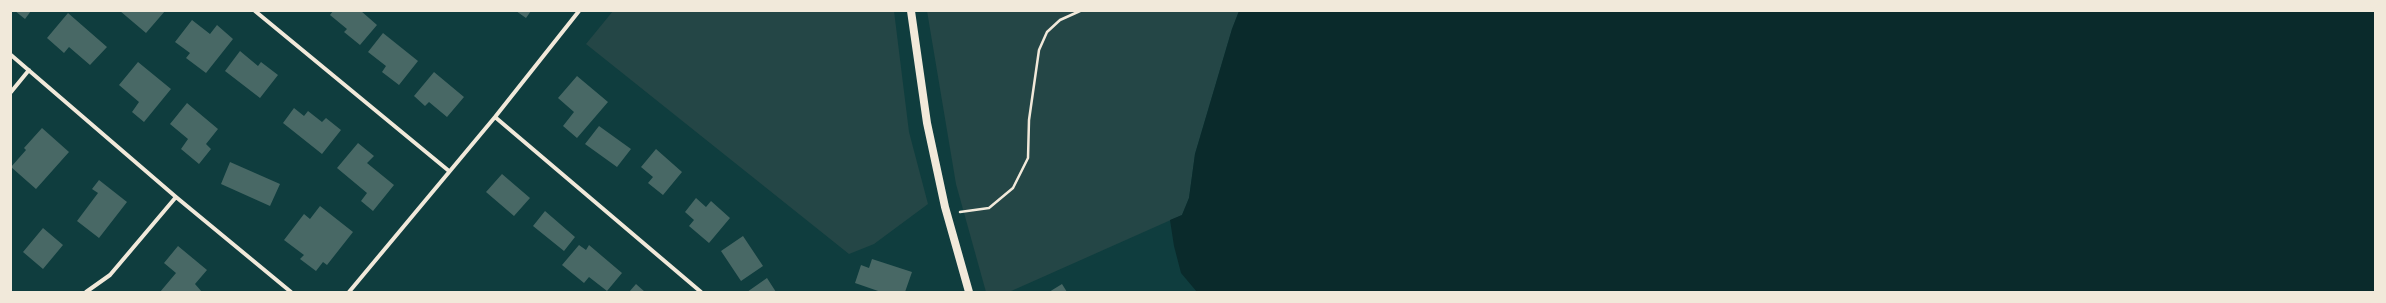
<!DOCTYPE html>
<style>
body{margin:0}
#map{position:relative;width:2386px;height:303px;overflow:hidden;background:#0f3d3e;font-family:"Zilla Slab",serif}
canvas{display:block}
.frame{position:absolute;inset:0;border:12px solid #f1e9da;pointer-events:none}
</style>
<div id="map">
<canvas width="2386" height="303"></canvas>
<div class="frame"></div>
</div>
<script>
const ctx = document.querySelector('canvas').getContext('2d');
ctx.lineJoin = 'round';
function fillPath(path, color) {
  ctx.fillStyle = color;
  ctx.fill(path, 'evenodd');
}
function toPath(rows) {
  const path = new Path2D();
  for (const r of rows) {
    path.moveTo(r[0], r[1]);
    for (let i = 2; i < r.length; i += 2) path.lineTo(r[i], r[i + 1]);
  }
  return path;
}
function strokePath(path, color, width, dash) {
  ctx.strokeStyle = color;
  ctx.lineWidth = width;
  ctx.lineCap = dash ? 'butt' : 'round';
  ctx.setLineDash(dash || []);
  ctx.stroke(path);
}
const green = toPath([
 [613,11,894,11,909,132,928,204,874,244,849,254,586,44],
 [927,11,1239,11,1232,29,1195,154,1189,198,1182,215,1009,292,986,292,956,184]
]);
const water = toPath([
 [1239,11,2375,11,2375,292,1197,292,1181,273,1174,246,1170,220,1182,215,1189,198,1195,154,1232,29]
]);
const building = toPath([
 [15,11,31,11,25,19],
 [120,11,165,11,146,33],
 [333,11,361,11,377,25,360,45,344,32,347,29,330,15],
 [516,11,531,11,526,18],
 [68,13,107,47,90,65,69,47,64,53,47,38],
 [192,20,210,34,217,25,233,39,206,73,186,58,190,53,175,42],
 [383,33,418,61,399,85,382,72,386,66,368,52],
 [240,51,258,66,261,62,278,75,260,98,225,71],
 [138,62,171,89,144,122,132,112,139,102,119,85],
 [434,72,464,97,447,117,429,102,425,106,414,96],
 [577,76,608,102,577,138,563,126,574,112,558,98],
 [187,103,218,129,206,144,211,149,199,164,181,149,188,139,170,124],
 [294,108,304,116,308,111,322,122,326,118,341,130,322,154,283,123],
 [599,126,631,149,617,167,585,144],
 [42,128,69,152,36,189,11,167,26,150,24,148],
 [358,143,374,156,367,163,394,185,373,211,361,201,367,193,337,168],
 [656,149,682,172,663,195,648,183,653,177,641,167],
 [230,162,280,184,270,206,221,184],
 [502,174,530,198,514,216,486,192],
 [99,180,127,202,99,238,77,221,98,193,92,189],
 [696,198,706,207,711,201,730,218,709,243,689,226,694,220,685,212],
 [320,206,353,232,327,265,323,262,316,271,300,259,304,255,284,240,304,214,310,219],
 [545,211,575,237,564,251,533,226],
 [43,228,63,245,43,269,23,252],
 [743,236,763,266,741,281,721,251],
 [579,245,586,250,589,245,622,273,607,291,589,277,584,283,562,265],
 [178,246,207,270,195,284,202,292,160,292,176,273,164,263],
 [872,259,912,272,905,292,881,292,855,283,861,265,869,268],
 [767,278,776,292,747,292],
 [636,284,645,292,629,292],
 [1062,284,1067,292,1049,292]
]);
const path = toPath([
 [960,212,989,208,1013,188,1028,158,1029,120,1039,50,1047,32,1060,20,1080,11]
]);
const minor = toPath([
 [255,11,449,171],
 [11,55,176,197,291,292],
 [11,92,29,70],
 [495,117,701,292],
 [86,292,110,275,176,197],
 [349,292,495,117,579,11]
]);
const secondary = toPath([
 [911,11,927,123,945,207,969,292]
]);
fillPath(green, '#244646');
fillPath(water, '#0a2a2b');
fillPath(building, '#486865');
strokePath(path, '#f1e9da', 2.5);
strokePath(minor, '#f1e9da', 4);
strokePath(secondary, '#f1e9da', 8);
</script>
